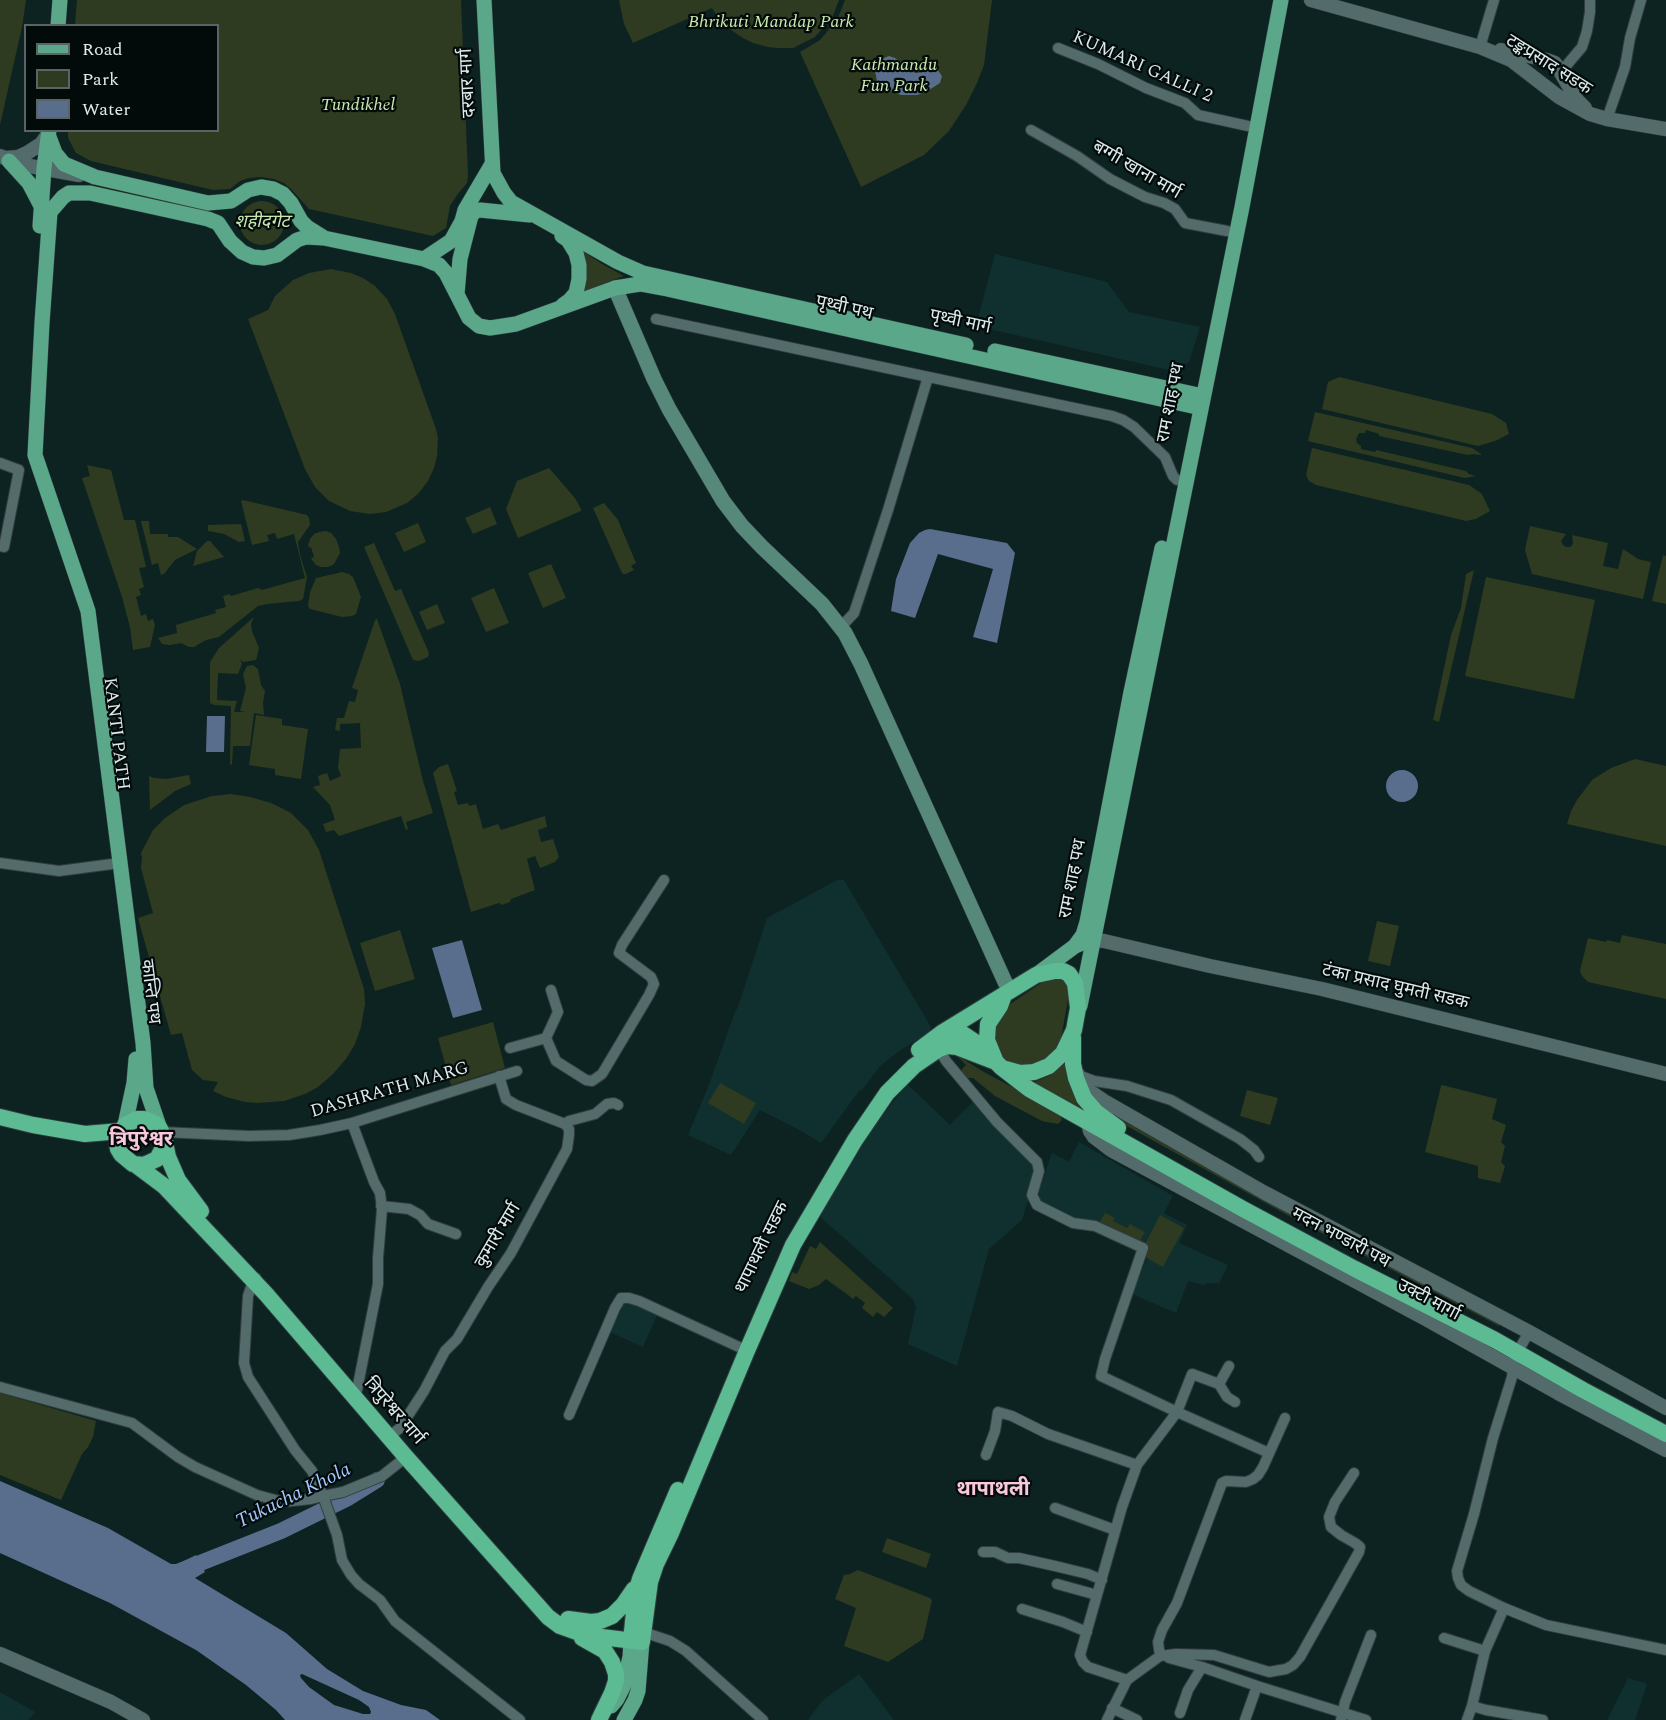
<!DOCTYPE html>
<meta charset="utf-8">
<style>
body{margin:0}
#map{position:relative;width:1666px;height:1720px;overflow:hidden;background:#0d2322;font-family:Spectral,serif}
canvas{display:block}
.legend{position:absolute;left:24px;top:24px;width:195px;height:108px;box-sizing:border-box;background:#030a0a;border:2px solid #5b6464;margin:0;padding:8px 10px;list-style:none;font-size:18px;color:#deebeb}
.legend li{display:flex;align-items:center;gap:12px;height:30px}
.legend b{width:30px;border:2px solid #5b6464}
</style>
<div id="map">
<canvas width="1666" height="1720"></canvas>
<ul class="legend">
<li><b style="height:8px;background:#5aa789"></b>Road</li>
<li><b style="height:16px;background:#2e3b20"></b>Park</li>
<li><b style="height:16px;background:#586e8c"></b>Water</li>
</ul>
</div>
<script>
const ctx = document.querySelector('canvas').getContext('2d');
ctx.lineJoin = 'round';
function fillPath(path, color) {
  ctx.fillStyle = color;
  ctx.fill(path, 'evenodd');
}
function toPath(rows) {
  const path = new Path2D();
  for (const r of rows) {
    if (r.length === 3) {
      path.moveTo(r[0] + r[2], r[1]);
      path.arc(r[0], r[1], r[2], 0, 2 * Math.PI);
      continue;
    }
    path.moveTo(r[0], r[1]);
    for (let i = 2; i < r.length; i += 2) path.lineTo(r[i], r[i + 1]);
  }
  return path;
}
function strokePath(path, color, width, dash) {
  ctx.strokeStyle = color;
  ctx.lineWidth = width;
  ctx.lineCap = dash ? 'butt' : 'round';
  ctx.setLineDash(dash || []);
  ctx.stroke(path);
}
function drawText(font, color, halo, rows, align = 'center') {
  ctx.font = font + ' Spectral,"Noto Sans Devanagari",serif';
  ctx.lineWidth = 4.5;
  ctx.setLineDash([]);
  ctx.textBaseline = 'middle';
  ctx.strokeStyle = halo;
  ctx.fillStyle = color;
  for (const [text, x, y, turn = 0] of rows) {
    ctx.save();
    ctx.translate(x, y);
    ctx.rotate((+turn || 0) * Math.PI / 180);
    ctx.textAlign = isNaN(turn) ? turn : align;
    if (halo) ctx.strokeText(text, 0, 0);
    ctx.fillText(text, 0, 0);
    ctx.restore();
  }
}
const built = toPath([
 [995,254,1107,282,1129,312,1200,327,1189,362,1169,370,976,326],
 [837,880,844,880,931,1027,929,1033,902,1049,880,1066,863,1089,859,1091,821,1143,805,1133,760,1110,731,1155,688,1135,710,1082,735,1012,738,1007,767,918],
 [905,1082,950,1125,974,1101,1038,1167,1022,1220,989,1249,957,1366,908,1344,916,1308,913,1299,818,1215,850,1156,856,1156,873,1127,901,1092],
 [1079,1142,1173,1196,1164,1213,1187,1225,1179,1243,1228,1265,1219,1283,1208,1283,1203,1285,1188,1281,1176,1313,1132,1294,1148,1256,1102,1230,1073,1223,1041,1202,1038,1192,1052,1153,1069,1162],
 [625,1301,657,1315,643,1347,610,1332],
 [859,1674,894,1720,808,1720,822,1701],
 [1628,1678,1647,1684,1635,1720,1607,1720],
 [0,1692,35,1712,29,1720,0,1720]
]);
const green = toPath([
 [0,0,26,0,22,27,0,125],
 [77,0,461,0,468,176,467,183,457,195,450,206,446,228,433,236,309,209,292,190,284,183,274,179,261,177,249,178,240,181,230,189,213,190,91,161,76,153,68,138,68,131,218,130,218,26,75,25],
 [619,0,839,0,832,18,815,37,793,48,777,48,768,47,753,43,743,38,731,30,720,20,712,8,633,43,624,24],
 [845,0,992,0,984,65,977,83,966,105,949,131,924,155,861,187,800,52,820,40,837,20],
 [262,223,22],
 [581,250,602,264,624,276,580,293],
 [331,269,351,273,363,278,375,286,387,299,395,314,436,429,438,438,437,456,434,468,428,481,418,494,407,503,386,512,370,514,350,511,329,501,315,487,305,469,248,319,268,310,275,296,293,280,309,273],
 [1339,377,1492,414,1506,423,1509,434,1495,441,1478,446,1322,409,1328,382],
 [1315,412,1472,448,1481,454,1481,455,1473,454,1468,455,1379,436,1379,434,1366,430,1365,433,1359,433,1356,439,1357,443,1361,446,1361,449,1375,452,1376,450,1466,471,1469,474,1476,476,1465,478,1308,441],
 [1312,448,1469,485,1482,494,1490,511,1476,519,1466,521,1316,485,1309,481,1306,475],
 [87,465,111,470,124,520,135,520,146,567,139,568,144,587,139,589,141,595,136,597,141,616,146,614,148,621,153,619,155,625,150,647,133,650,130,627,122,597,82,478,90,476],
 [549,468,575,498,581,509,581,511,518,538,506,509,517,481],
 [243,500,307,515,309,518,310,525,298,542,300,555,307,577,303,599,299,601,267,604,258,606,219,637,206,640,194,647,189,647,181,643,170,645,162,644,158,638,177,633,176,625,216,613,215,610,226,607,223,596,230,594,231,596,258,588,262,590,305,578,294,534,277,539,275,533,267,535,269,541,252,545,241,501],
 [604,503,618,520,636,563,631,566,634,570,626,574,623,574,621,571,593,508],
 [490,507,497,524,473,534,465,518],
 [141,521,149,521,150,534,168,534,168,537,178,537,197,549,175,560,164,574,161,575,158,563,152,565],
 [418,523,426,542,404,552,395,533],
 [241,524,245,541,239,542,224,534,208,531,208,525],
 [1530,526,1566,534,1561,541,1563,545,1566,547,1570,547,1573,544,1572,535,1608,543,1603,566,1618,569,1623,549,1638,559,1651,562,1643,599,1532,574,1525,550],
 [326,531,331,533,336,539,339,547,340,553,334,564,328,567,321,567,316,565,312,560,311,558,314,557,311,547,309,548,308,545,310,539,314,534,319,532],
 [207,541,210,541,224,557,193,566,197,551],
 [374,543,395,591,401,589,429,653,428,657,419,661,413,660,364,547],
 [1663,555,1666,556,1666,604,1652,601],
 [551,564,566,598,543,608,528,573],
 [1474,570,1439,722,1433,720,1451,635,1461,608,1466,574],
 [342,572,349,574,353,577,361,597,356,614,352,616,342,617,310,609,308,606,310,592,316,578],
 [1486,577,1595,600,1574,699,1465,676],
 [494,588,509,623,486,632,471,598],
 [437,604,445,623,427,630,419,612],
 [254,617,251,624,252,631,259,648,256,660,243,662,240,659,242,664,238,674,218,673,217,700,237,701,234,712,246,712,240,711,246,688,243,674,247,666,253,665,258,669,261,685,265,691,263,703,264,715,254,713,250,746,233,746,232,764,230,765,231,706,214,705,210,703,210,662,219,648],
 [377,619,400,684,423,781,433,813,406,822,408,829,406,830,401,816,339,836,334,830,326,832,323,824,335,820,330,805,313,787,320,785,318,776,327,773,330,781,341,776,338,768,340,749,361,748,360,723,340,724,340,731,335,730,337,718,344,718,349,701,355,702,358,690,352,688,375,620],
 [256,715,282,719,282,725,308,729,301,779,275,775,275,769,249,765],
 [1635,759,1666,766,1666,846,1567,824,1571,811,1577,800,1592,780,1611,768],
 [448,764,457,791,454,792,458,805,468,803,469,806,476,804,483,829,498,824,501,830,545,816,547,827,538,830,541,842,553,839,559,857,555,862,540,868,535,856,527,859,535,890,511,899,510,902,502,905,499,903,471,912,433,773,439,767],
 [189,775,191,784,175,791,150,810,149,776,154,778,166,779],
 [231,794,250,797,271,803,291,813,308,830,319,850,364,989,365,1004,361,1027,355,1044,346,1059,333,1074,318,1087,305,1094,284,1101,258,1103,245,1102,226,1097,213,1091,218,1082,203,1080,192,1070,182,1033,171,1035,138,918,153,913,141,868,142,858,141,853,153,830,165,818,184,805,212,796],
 [1377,921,1399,926,1390,966,1368,961],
 [400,930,415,979,375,991,360,943],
 [1622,935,1666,944,1666,999,1588,982,1582,976,1580,971,1588,938,1606,942,1607,940,1620,943],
 [1065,977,1070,989,1061,1038,1053,1054,1044,1061,1027,1066,1010,1062,1001,1057,991,1037,1003,1009,1044,981],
 [493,1022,505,1068,451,1085,438,1038],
 [958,1056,984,1072,1053,1109,1061,1117,1062,1120,1058,1124,1042,1121,995,1096,973,1078,967,1078,962,1074,962,1069,966,1065,958,1057],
 [1066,1058,1087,1113,1032,1083,1053,1074],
 [720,1083,756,1103,744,1124,708,1103],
 [1442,1085,1497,1099,1492,1119,1506,1125,1501,1142,1505,1146,1501,1162,1505,1166,1500,1183,1478,1178,1478,1166,1425,1152,1441,1086],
 [1247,1090,1278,1098,1270,1125,1240,1116],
 [1114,1115,1290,1214,1500,1323,1499,1326,1289,1216,1125,1125,1113,1117],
 [1105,1213,1115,1218,1113,1221,1127,1228,1130,1224,1145,1232,1136,1248,1097,1227],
 [1160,1215,1184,1228,1163,1267,1140,1254],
 [820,1242,893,1308,884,1317,877,1312,873,1317,862,1308,865,1303,856,1296,853,1299,848,1295,826,1279,819,1285,809,1289,789,1281,792,1272,797,1274,810,1246,816,1249],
 [0,1393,96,1421,93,1437,88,1447,82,1454,61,1500,0,1475],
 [887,1538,931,1554,926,1568,882,1552],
 [858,1570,930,1598,932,1600,923,1639,888,1662,844,1646,856,1608,835,1599,844,1575,850,1574]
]);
const water = toPath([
 [889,56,895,58,901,62,907,70,916,73,923,72,933,68,937,69,942,76,940,83,926,92,917,95,901,95,886,89,877,81,875,71,875,65,879,60],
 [930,529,1007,543,1015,553,997,643,973,637,993,569,938,554,915,618,891,611,896,579,910,543,919,533,925,530],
 [207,716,225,716,224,752,206,752],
 [1402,786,16],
 [462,940,482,1010,453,1018,432,948],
 [0,1481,108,1528,171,1564,178,1564,196,1555,205,1572,195,1578,286,1633,327,1669,363,1691,401,1705,426,1710,440,1720,285,1720,276,1710,246,1685,196,1650,110,1603,0,1553],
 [302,1674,359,1700,369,1707,371,1712,370,1714,363,1714,334,1705,309,1687,301,1678,300,1675]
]);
const river = toPath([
 [180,1571,281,1531,348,1498,377,1480]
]);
const minor = toPath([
 [1480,47,1494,0],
 [1058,48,1098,64,1146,88,1185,103,1198,115,1248,126],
 [1560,73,1582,47,1587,31,1590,12,1590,0],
 [1607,119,1625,67,1630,38,1641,0],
 [1031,130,1077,156,1110,179,1145,197,1164,203,1175,209,1185,223,1227,231],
 [656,319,1112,416,1123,420,1134,427,1165,457,1173,476,1177,480],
 [0,463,19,470],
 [0,546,4,547,19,470],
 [841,627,854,613,888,510,928,377],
 [0,863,59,871,112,864],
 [546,1038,558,1012,551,990],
 [510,1048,546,1038,556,1061,586,1080,592,1081,602,1074,649,995,654,984,651,977,619,953,622,945,664,880],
 [939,1049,946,1061,997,1122,1037,1162,1039,1171,1032,1195,1037,1205,1073,1223,1095,1226,1143,1248,1105,1359,1101,1376,1177,1412,1269,1453],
 [1077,1070,1081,1076,1094,1081,1127,1086,1171,1100,1240,1139,1254,1150,1259,1157],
 [352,1123,374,1182,380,1193,382,1209,378,1258,378,1284,357,1390],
 [565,1124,569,1121,595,1114,607,1104,614,1103,618,1105],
 [162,1132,249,1136,289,1135,320,1130,352,1123,517,1071],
 [381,1206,409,1209,420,1215,428,1224,456,1234],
 [256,1278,253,1281,248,1296,244,1363,248,1377,295,1450,312,1471,323,1496,343,1492,382,1476,406,1457],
 [1529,1332,1517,1353,1513,1367,1512,1377,1493,1438,1474,1514,1457,1571,1458,1578,1461,1585,1469,1591,1504,1608,1546,1625,1666,1650],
 [1219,1384,1229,1366],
 [0,1387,132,1423,178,1457,195,1467,257,1495,283,1502,311,1499,323,1496,337,1535,342,1560,351,1575,359,1584,380,1600,395,1621,520,1720],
 [569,1415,615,1308,621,1298,629,1298,639,1301,739,1347],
 [395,1432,400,1428,424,1391,445,1351,457,1339,488,1287,511,1253,567,1149,569,1135,569,1129,565,1124,516,1105,506,1099,499,1076],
 [986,1455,995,1431,998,1412,1012,1416,1048,1434,1137,1465],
 [1055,1508,1115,1530],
 [983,1552,995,1552,1008,1558,1019,1558,1055,1566,1088,1574,1102,1580],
 [1057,1584,1097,1595],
 [1022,1609,1063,1622,1087,1632],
 [643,1632,670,1641,686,1651,763,1720],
 [1444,1638,1485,1651],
 [1160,1656,1158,1642,1162,1630,1177,1603,1222,1483,1226,1481,1246,1482,1253,1479,1258,1475,1263,1467,1285,1418],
 [1169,1658,1202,1667,1257,1686,1366,1720],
 [1127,1680,1088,1667,1083,1662,1080,1655,1122,1507,1137,1465,1177,1412,1192,1374,1219,1384,1227,1397,1235,1402],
 [1472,1706,1486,1710,1543,1720],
 [1112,1708,1137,1720],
 [1180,1713,1188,1690,1202,1667],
 [1107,1720,1127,1680,1160,1656,1176,1654,1214,1655,1269,1672,1286,1669,1293,1665,1300,1657,1359,1552,1360,1547,1355,1543,1341,1535,1331,1527,1329,1517,1335,1502,1354,1473],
 [1245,1720,1257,1686],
 [1341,1720,1345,1702,1371,1635],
 [1467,1720,1472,1706,1485,1651,1504,1608]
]);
const tertiary = toPath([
 [1311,0,1480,47,1511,60,1559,97,1590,114,1607,119,1666,129],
 [1501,50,1547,60,1555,63,1577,100,1585,108],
 [0,156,19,164,79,175],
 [5,158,18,157,27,153,41,144,48,134],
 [1094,940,1104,941,1210,966,1322,989,1666,1074],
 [1079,1080,1088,1090,1104,1101,1265,1193,1529,1332,1666,1408],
 [1088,1123,1090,1131,1094,1137,1111,1150,1424,1318,1558,1393,1666,1450],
 [0,1654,111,1702,143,1720]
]);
const secondary = toPath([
 [615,288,654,379,669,409,723,501,742,526,762,547,822,604,845,633,861,664,1005,982,1010,990]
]);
const primary = toPath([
 [484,0,493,173,504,193,511,202,618,262,643,273,966,345],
 [58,26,60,0],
 [49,137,55,153,64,164,95,177,208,203,231,201,248,190,261,187,273,189,283,194,291,203,301,221,307,227,323,237],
 [9,161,29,183,40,204],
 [40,226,44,168,49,130],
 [562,236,568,240,576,253,579,265,579,279,576,293,570,300,563,305],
 [424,259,451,241,462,221,465,210,492,164],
 [457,294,460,259,471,216,475,211,480,210,530,215],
 [995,351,1203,396],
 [1075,946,1083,935,1087,922,1131,692,1162,548],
 [1036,975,1075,946,1082,943],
 [1080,1006,1242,207,1281,0],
 [160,1129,146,1088,143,1043,88,611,35,455,42,323,50,212,63,197,69,193,90,193,208,219,218,223,230,241,242,252,253,257,264,258,277,255,297,240,306,237,324,238,424,259,439,265,446,273,469,318,479,326,490,328,516,324,615,288,640,284,667,289,1201,408],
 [120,1131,125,1125,134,1083,136,1059],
 [611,1706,617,1699,623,1687,630,1657,631,1641],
 [624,1720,635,1700,638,1691,642,1642]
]);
const trunk = toPath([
 [1004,995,1000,1006,988,1024,987,1040,996,1062,1002,1068,1029,1089,1243,1209,1355,1269,1495,1340,1583,1390,1666,1434],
 [943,1032,963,1034,978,1044,989,1046],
 [1073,1037,1073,1064,1076,1078,1084,1098,1096,1112,1118,1128],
 [919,1050,943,1032,1036,975,1055,971,1063,971,1069,974,1075,983,1078,1008,1074,1030,1063,1053,1049,1066,1034,1072,1020,1073,1002,1068],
 [0,1117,33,1125,85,1134,120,1131,117,1143,118,1149,121,1154,133,1164,144,1165,157,1159,164,1146,164,1138,160,1129,156,1124,144,1119,137,1119,125,1125],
 [164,1138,168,1157,178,1180,201,1211],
 [136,1165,164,1186,266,1294,406,1457,548,1617,560,1626,585,1635,642,1642,650,1582,656,1564,671,1533,746,1353,793,1245,855,1140,887,1093,914,1066,939,1049,948,1046,957,1047,996,1062],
 [568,1619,591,1622,600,1621,612,1616,623,1605,634,1589],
 [582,1638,605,1651,612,1662,616,1674,616,1681,612,1693,599,1720],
 [631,1641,636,1592,640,1579,678,1490]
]);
const parkNames = [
 ["Bhrikuti Mandap Park",771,23],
 ["Kathmandu",894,66],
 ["Fun Park",894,87],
 ["Tundikhel",358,106],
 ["शहीदगेट",262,223]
];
const streetNames = [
 ["टङ्कप्रसाद सडक",1548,66,32],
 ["KUMARI GALLI 2",1142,68,24],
 ["दरबार मार्ग",469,83,-93],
 ["बग्गी खाना मार्ग",1136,171,30],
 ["पृथ्वी पथ",844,309,13],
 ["पृथ्वी मार्ग",960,323,12],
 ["राम शाह पथ",1172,403,-79],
 ["KANTI PATH",115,734,83],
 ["राम शाह पथ",1074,879,-79],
 ["टंका प्रसाद घुमती सडक",1395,988,13],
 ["कान्ति पथ",149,992,83],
 ["DASHRATH MARG",390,1091,-16],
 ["कुमारी मार्ग",499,1236,-59],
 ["मदन भण्डारी पथ",1340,1239,28],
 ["थापाथली सडक",763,1248,-64],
 ["उक्टी मार्गा",1428,1301,28],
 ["त्रिपुरेश्वर मार्ग",393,1412,49]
];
const neighbourhoodNames = [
 ["त्रिपुरेश्वर",141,1141],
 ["थापाथली",993,1491]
];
const waterNames = [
 ["Tukucha Khola",294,1497,-26]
];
fillPath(built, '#0f302f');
fillPath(green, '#2e3b20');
fillPath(water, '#586e8c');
strokePath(river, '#586e8c', 16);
strokePath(minor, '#313d3d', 12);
strokePath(tertiary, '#313d3d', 15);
strokePath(secondary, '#313d3d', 16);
strokePath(primary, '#313d3d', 16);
strokePath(trunk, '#313d3d', 18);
strokePath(minor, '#536b6a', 10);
strokePath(tertiary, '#536b6a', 14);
strokePath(secondary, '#568979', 15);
strokePath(primary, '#5aa789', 15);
strokePath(trunk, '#5cbb93', 16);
drawText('italic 18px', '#cae9ae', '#030a0a', parkNames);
drawText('18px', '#deebeb', '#030a0a', streetNames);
drawText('bold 20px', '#f9c8dc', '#030a0a', neighbourhoodNames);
drawText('italic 20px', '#a3c9fd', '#030a0a', waterNames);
</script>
